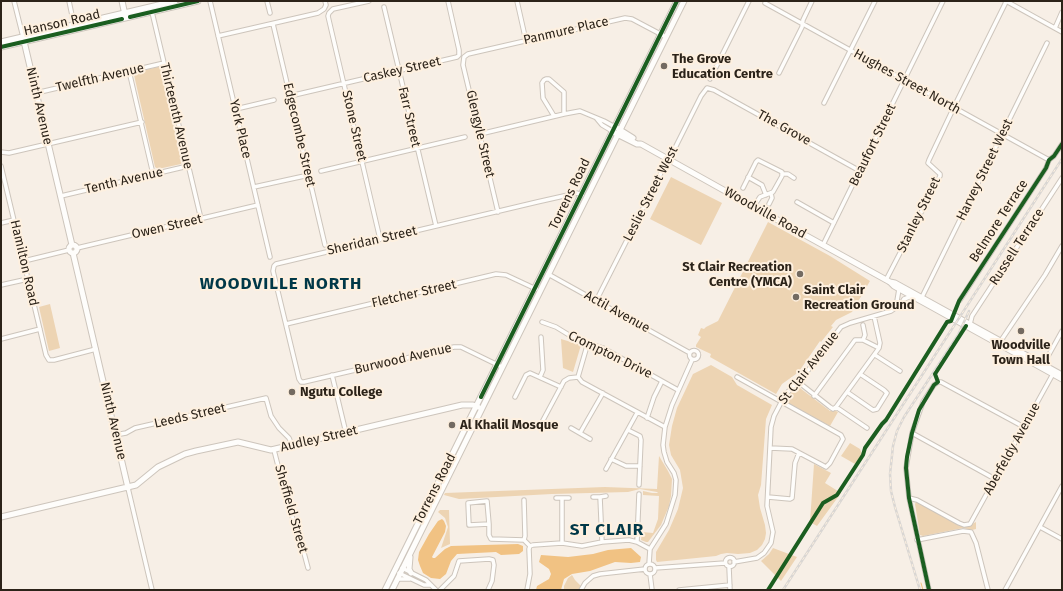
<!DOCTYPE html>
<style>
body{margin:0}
#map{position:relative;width:1063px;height:591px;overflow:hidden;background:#f7efe6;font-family:"Fira Sans",sans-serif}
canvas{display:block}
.frame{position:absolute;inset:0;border:2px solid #2c2319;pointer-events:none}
</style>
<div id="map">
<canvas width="1063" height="591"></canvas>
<div class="frame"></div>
</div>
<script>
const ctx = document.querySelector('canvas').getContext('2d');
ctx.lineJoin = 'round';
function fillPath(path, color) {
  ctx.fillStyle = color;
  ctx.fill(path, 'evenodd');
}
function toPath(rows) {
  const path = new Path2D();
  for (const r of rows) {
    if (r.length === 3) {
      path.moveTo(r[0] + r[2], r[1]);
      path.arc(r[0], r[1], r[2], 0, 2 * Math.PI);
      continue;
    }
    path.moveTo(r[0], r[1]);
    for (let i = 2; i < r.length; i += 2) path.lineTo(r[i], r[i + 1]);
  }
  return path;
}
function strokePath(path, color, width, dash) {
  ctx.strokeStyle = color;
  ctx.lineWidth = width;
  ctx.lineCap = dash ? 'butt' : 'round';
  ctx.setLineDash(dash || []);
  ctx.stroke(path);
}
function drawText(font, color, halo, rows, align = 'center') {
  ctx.font = font + ' "Fira Sans",sans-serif';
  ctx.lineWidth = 4;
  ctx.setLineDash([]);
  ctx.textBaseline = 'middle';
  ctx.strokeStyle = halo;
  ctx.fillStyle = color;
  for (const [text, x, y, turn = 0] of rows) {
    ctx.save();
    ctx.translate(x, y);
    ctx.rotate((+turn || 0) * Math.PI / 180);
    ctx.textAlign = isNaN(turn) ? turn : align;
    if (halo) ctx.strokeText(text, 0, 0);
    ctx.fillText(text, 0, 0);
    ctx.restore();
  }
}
const green = toPath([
 [158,67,160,67,182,162,181,164,158,169,155,167,134,75,136,72],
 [671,177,722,203,701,245,650,219],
 [768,222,830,256,870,281,852,312,836,320,831,326,833,327,821,342,820,341,800,370,796,374,782,384,776,394,710,357,711,354,696,347,696,345,701,337,698,335,701,328,704,329,706,327,718,321],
 [50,304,60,348,49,351,39,307],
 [561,339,581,345,573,372,563,368],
 [711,365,732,377,737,385,772,405,766,419,761,485,758,495,760,508,765,525,766,533,765,539,762,545,757,550,750,553,738,554,727,553,721,554,716,556,657,562,656,560,656,552,669,530,678,509,683,488,680,470,671,455,669,445,672,426,677,408,693,374],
 [796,385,830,411,834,410,838,412,830,426,784,401,787,394],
 [850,443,860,449,862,454,855,464,841,456],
 [659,456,668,471,672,479,671,496,669,506,661,525,648,542,646,542,641,540,642,532,653,533,658,519,659,496,643,495,643,491,652,493,658,493,657,492,640,489,628,492,552,494,459,499,444,495,445,493,605,487,657,489],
 [814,464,831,473,825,483,841,493,817,526,810,522],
 [916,502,961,526,968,526,976,522,976,529,972,530,963,528,923,536,920,535,915,504],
 [440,510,449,510,450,544,441,548,448,527,445,518,438,512],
 [773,548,797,557,781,581,761,561,769,554],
 [572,575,575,580,582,587,581,590,564,590,564,586,568,578]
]);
const water = toPath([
 [442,519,444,521,446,526,445,532,432,557,433,558,435,558,445,549,451,546,518,544,523,546,523,551,519,554,501,555,496,552,457,554,451,561,446,574,440,579,431,578,423,573,420,566,418,560,419,552,429,534,438,521],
 [631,548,641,557,640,562,631,563,615,562,590,571,572,574,564,579,561,590,536,590,537,586,549,579,551,574,549,569,539,562,541,555,568,557,593,554,608,550]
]);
const stream = toPath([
 [921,583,923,590]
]);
const street = toPath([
 [14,1,23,37],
 [69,1,74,25],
 [210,1,270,257],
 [267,1,270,13],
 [369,1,333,9,329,13,328,16,380,239],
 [517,1,526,41],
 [765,3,1049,160],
 [384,7,436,226],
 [152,12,201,219],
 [273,24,325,245],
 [1055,28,1062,12],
 [218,36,318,13,324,9,326,5,325,1],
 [129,71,153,174],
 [779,73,802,27,803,20,812,1],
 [710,79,749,1],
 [36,93,164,63],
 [290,96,457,57,459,55,459,50,448,1],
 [824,103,875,1],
 [236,109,274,100],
 [554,116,543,98,542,83,544,80,546,79,549,79,564,92,564,114],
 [597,119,602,125,612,131],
 [480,134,564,114,580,111,604,121,615,127],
 [1,152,9,153,142,122],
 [1,166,46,355,49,360,54,360,96,349],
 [321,171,465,137],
 [782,174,788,174,794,178],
 [748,177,762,185,766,195],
 [254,187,309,175],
 [743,188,756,162,758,160,782,172,782,176,773,192,760,197,754,206],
 [61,196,188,166],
 [797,202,834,223],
 [769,204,772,198,771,193],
 [498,212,463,65,464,57,468,54,625,18,632,19,666,37],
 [1,223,14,220],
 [823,245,943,1],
 [77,248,258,205],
 [24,261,69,250],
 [548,274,690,353],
 [886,280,940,176,940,174,928,163,929,160,954,107,1005,4,1006,1,1062,32],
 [1,285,28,279],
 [922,297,1047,43],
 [960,300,1046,168,1049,160,1054,156,1062,144],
 [596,301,660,175,665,163,671,156,701,96,707,88,714,90,860,171],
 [896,307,899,289],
 [542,322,556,327,569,335,582,340,587,346,591,344,603,348,678,390],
 [286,324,496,274,506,275,536,289],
 [970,324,972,316,1062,178],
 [863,325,865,335,863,340],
 [1,339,40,329],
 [1000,342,1045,275,1062,246],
 [694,355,4.5],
 [875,355,900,371],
 [502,367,461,347,454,347,304,382,301,382,299,379,273,271,274,266,276,264,537,202,577,193,582,195],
 [1042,367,1062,331],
 [332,375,346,433],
 [540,377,543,370,541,337],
 [578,377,582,382,665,427],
 [578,377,587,346],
 [737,377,841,435,843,439,830,463,826,467,792,449,770,448],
 [797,381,830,407,833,409,836,407,879,348,880,343,874,316],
 [847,392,873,410,877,409,887,393,884,390,860,374],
 [814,396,855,340,863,340,879,348],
 [515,397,526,375,530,373,561,387],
 [836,407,867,428],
 [647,418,654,397,662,381],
 [541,424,564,381,569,378,578,377],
 [571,428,590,439],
 [628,430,640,436,641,440,639,485],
 [580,433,603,393],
 [912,433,995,479],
 [115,435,126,433,135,428,266,398,271,416,279,428,289,438,292,445],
 [274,450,289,509,299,534,308,568],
 [611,459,626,466,640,466],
 [606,469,637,413],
 [128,488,152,590],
 [593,497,600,497,602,542],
 [600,497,606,496],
 [768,497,790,499,792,498,795,463,799,453],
 [556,498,569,498],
 [562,498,562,543],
 [909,498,917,500,959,523,964,525,970,524,1054,372],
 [524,500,525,536,524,540,530,546],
 [489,524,469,525,468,503,487,501,489,524,489,535,491,539,524,540],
 [1040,527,1062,539],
 [917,540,963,531,971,532,976,543,988,590],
 [637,542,639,494],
 [730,562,4.5],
 [734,562,757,558,764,553,771,543,773,532,767,506,771,427,774,416,785,395,806,373,841,327,850,323,891,311,901,304,904,299,912,296],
 [650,569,5],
 [649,564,650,549,666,524,675,495,676,480,674,473,667,462,664,452,663,445,665,427,672,405,692,360],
 [729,567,730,590],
 [402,568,426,580,436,590],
 [655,568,725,563],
 [399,573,424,585,430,585],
 [650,574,652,590],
 [397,579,410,579],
 [440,590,454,576,459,561,489,559,493,560,494,565,492,581,488,590],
 [527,590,530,574,529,549,530,546,533,545,562,543,582,546,602,542,629,540,637,542,650,549],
 [581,590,585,583,593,576,600,574,645,569],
 [679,590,730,585],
 [929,590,909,498,906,468,912,433,923,402,934,385,938,382,941,382,1024,427],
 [1005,590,1062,486]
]);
const secondary = toPath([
 [122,1,125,15],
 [23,37,72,245],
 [1,42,175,1],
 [1,47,198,1],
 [617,128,633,138],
 [615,133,637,144,641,144,736,197,890,282,894,286,1062,379],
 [73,249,4],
 [73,253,128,488],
 [890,282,895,283,1062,375],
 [1,517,136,485,158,467,185,454,196,451,238,442,271,450,462,405,473,405,478,407],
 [410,557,409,569,411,573],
 [385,590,677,1],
 [392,590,684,1]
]);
const rail = toPath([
 [783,590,1062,159],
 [920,590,895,507,891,491,890,474,893,446,897,431,904,417,958,335,969,311]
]);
const cycleway = toPath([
 [130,17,198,1],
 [1,47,122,19],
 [481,397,677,1],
 [768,590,823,503,837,495,863,455,865,448,882,424,886,420,947,322,951,321,959,301,1046,168,1049,160,1054,156,1062,144],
 [929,590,909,498,906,468,907,457,912,433,919,410,934,385,938,382,935,374,966,326]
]);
const markers = [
 [664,66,4,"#736a61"],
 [800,274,4,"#736a61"],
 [796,297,4,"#736a61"],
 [1021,331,4,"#736a61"],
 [292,392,4,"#736a61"],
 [452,425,4,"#736a61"]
];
const streetNames = [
 ["Hanson Road",62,23,-13],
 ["Panmure Place",566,31,-13],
 ["Caskey Street",402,70,-13],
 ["Twelfth Avenue",100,78,-13],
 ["Hughes Street North",907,82,29],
 ["Ninth Avenue",39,106,77],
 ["Thirteenth Avenue",176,116,77],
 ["Farr Street",409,117,77],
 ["Stone Street",354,126,77],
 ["The Grove",784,128,29],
 ["York Place",240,129,77],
 ["Glengyle Street",480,134,77],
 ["Edgecombe Street",299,135,77],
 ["Beaufort Street",873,145,-64],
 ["Harvey Street West",985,170,-64],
 ["Tenth Avenue",124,181,-13],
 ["Torrens Road",570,194,-64],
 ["Leslie Street West",651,194,-63],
 ["Woodville Road",765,213,29],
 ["Stanley Street",919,215,-64],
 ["Belmore Terrace",999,221,-57],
 ["Owen Street",167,227,-13],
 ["Sheridan Street",372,241,-13],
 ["Russell Terrace",1017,247,-57],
 ["Hamilton Road",24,263,77],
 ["Fletcher Street",414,294,-13],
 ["Actil Avenue",617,312,29],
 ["Crompton Drive",610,355,26],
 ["Burwood Avenue",403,359,-13],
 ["St Clair Avenue",809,368,-52],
 ["Leeds Street",190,416,-13],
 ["Ninth Avenue",113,421,77],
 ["Audley Street",319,439,-13],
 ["Aberfeldy Avenue",1012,449,-61],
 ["Torrens Road",435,489,-63],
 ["Sheffield Street",291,509,74]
];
const poiNames = [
 ["The Grove",672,59],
 ["Education Centre",672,74],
 ["St Clair Recreation",792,267,"right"],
 ["Centre (YMCA)",792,282,"right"],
 ["Saint Clair",804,290],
 ["Recreation Ground",804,305],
 ["Woodville",1021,345,"center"],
 ["Town Hall",1021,360,"center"],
 ["Ngutu College",300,392],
 ["Al Khalil Mosque",460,425]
];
const districtNames = [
 ["WOODVILLE NORTH",281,284],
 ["ST CLAIR",607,530]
];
fillPath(green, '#edd4b3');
fillPath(water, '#f1c283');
strokePath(stream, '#f1c283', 1);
strokePath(street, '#cdc5bc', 5.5);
strokePath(secondary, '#cdc5bc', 7);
strokePath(street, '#fefdfb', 3.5);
strokePath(secondary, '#fefdfb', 5);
strokePath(rail, '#d9d6d3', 2.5);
strokePath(rail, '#fef0df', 1, [3]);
strokePath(cycleway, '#1b5e20', 4);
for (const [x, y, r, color] of markers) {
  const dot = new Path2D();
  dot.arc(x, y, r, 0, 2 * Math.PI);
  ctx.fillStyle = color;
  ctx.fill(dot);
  strokePath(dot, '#fef0df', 1.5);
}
drawText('13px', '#2c2319', '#fef0df', streetNames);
drawText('bold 13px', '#2c2319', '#fef0df', poiNames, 'left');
ctx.letterSpacing = '1px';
drawText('bold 17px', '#003848', '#fef0df', districtNames);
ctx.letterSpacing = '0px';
</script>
